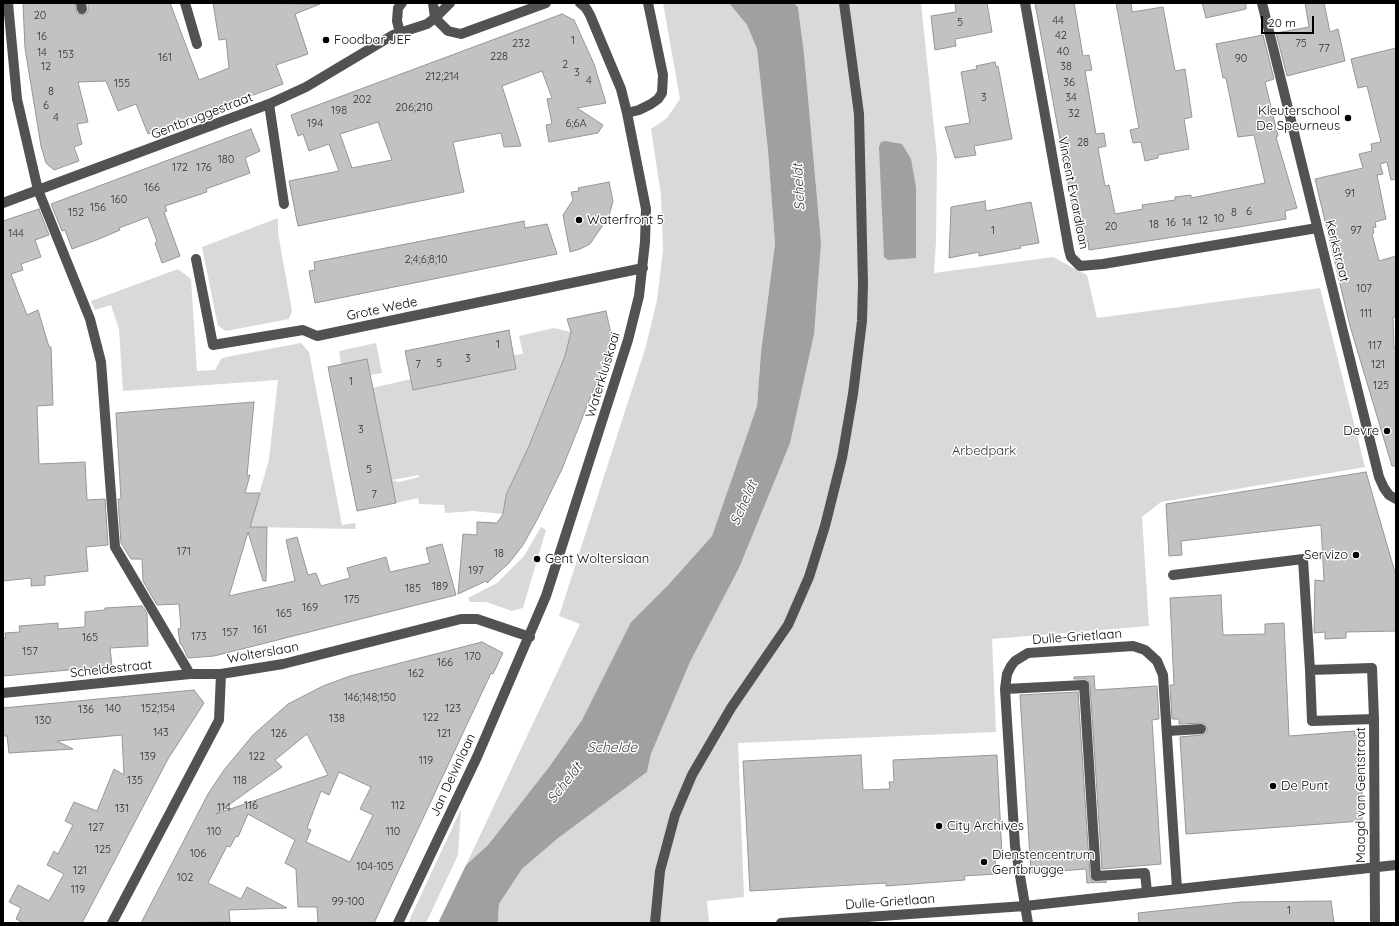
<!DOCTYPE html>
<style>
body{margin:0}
#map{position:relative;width:1399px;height:926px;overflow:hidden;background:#fff;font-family:Quicksand,sans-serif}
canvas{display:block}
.frame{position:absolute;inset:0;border:4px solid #000;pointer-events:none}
.scale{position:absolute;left:1261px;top:16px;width:53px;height:18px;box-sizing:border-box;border:2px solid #000;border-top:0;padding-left:5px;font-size:12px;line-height:14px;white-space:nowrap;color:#000;-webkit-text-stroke:3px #fff;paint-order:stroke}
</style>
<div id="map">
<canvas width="1399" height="926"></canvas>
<div class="frame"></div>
<div class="scale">20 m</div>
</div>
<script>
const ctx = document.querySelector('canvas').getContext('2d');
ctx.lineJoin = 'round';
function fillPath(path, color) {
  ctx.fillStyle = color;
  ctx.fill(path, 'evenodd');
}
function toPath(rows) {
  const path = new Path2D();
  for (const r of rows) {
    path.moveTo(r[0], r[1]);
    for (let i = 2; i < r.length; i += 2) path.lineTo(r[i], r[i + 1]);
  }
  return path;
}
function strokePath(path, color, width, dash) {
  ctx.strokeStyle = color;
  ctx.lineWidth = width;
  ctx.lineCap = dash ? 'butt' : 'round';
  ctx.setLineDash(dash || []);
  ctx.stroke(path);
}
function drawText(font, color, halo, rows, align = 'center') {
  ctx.font = font + ' Quicksand,sans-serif';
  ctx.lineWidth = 3;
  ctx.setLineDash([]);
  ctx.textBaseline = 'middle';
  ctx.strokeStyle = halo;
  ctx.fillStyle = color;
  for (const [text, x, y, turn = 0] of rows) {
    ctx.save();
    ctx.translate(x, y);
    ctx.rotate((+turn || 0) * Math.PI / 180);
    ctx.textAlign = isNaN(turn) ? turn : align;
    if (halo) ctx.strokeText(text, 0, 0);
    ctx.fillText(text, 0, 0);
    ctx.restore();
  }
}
const green = toPath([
 [663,3,729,3,747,25,757,49,768,151,775,244,761,352,757,406,712,536,669,584,631,622,582,720,549,767,488,845,466,865,580,624,559,616,646,346,657,300,663,250,661,195,651,129,667,118,680,99],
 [794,3,921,3,937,157,936,241,934,273,1053,257,1087,275,1097,318,1320,288,1365,467,1161,502,1142,517,1149,626,992,639,996,732,738,743,744,897,707,901,709,923,498,923,499,904,522,869,557,839,647,772,651,754,690,662,739,568,821,242,804,53,798,7],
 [278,218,278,233,292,311,289,319,226,331,218,326,202,247],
 [178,269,191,279,197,371,215,370,221,359,226,357,301,343,309,352,342,525,355,523,356,529,250,527,269,459,278,380,123,391,119,329,111,305,95,310,91,301],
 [554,328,571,332,565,356,529,446,504,499,511,502,503,514,473,511,445,513,444,505,419,504,418,498,396,503,372,388,411,379,413,390,516,369,513,355,523,354,519,336],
 [419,475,419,477,399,482,392,480],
 [376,343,382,373,370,375,341,364,339,351],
 [541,527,546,530,523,608,512,611,486,602,470,602,468,598,497,583,524,556],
 [461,809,458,855,426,923,408,923]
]);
const water = toPath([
 [729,3,794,3,798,7,804,53,821,242,814,334,790,443,739,568,690,662,651,754,647,772,557,839,522,869,499,904,498,923,438,923,466,865,488,845,549,767,582,720,631,622,669,584,712,536,757,406,761,352,775,244,768,151,757,49,747,25],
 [885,141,902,144,911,159,916,187,916,258,888,260,884,257,879,147,881,142]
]);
const building = toPath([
 [23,3,75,3,77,13,83,15,88,12,88,3,170,3,199,80,229,68,226,39,219,40,213,3,320,4,295,14,308,54,276,65,283,84,148,134,136,104,118,111,106,81,78,82,88,122,77,124,82,144,74,147,79,161,54,170,46,163,41,146,25,48,23,3],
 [955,3,987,3,992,32,955,39,956,46,935,50,931,16,956,12,955,3],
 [1035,3,1074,3,1083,56,1089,55,1092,70,1085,71,1096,134,1104,133,1106,146,1098,148,1105,186,1109,185,1115,214,1143,209,1142,205,1175,200,1175,197,1191,195,1191,198,1265,183,1254,135,1238,137,1226,78,1223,78,1216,44,1263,35,1274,79,1265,82,1278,136,1276,137,1297,208,1285,211,1286,219,1239,227,1089,250,1088,241,1079,243,1035,3],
 [1116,3,1131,3,1132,12,1163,7,1175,71,1185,69,1192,117,1184,119,1189,149,1158,155,1158,158,1145,161,1141,142,1133,143,1130,130,1139,128,1116,3],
 [1202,3,1246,3,1246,9,1206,18,1202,3],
 [1305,3,1324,3,1330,32,1338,29,1345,61,1287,76,1276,33,1309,27,1305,3],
 [562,14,574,20,594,64,606,103,577,108,603,125,598,133,549,142,546,125,552,124,547,99,552,98,542,71,502,86,521,146,504,147,501,133,453,142,464,192,298,226,289,181,339,171,329,144,309,151,303,134,298,136,291,115,562,14],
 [378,122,392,160,352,168,340,134,378,122],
 [1396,48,1396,179,1391,180,1387,162,1380,164,1383,174,1377,175,1386,219,1375,222,1376,227,1373,228,1374,233,1372,234,1379,261,1396,256,1396,317,1393,317,1394,348,1396,347,1396,466,1392,466,1350,326,1315,179,1363,168,1359,154,1372,151,1371,144,1381,142,1367,86,1358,88,1351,59,1396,48],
 [995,62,996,67,998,66,1012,139,974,146,976,155,955,158,945,127,970,123,961,72,977,69,976,66,995,62],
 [251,129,260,151,245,158,250,173,206,189,207,192,165,206,167,211,164,212,180,256,162,263,155,243,157,241,148,217,119,228,120,230,99,239,72,249,65,230,62,231,51,204,251,129],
 [609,182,613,201,609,216,590,244,580,249,570,252,563,215,573,200,571,192,579,191,578,188,609,182],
 [985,201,986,211,1031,202,1039,243,1020,246,1021,248,979,256,979,252,949,258,951,207,985,201],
 [39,209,49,235,35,240,41,257,21,264,23,270,11,274,27,315,38,310,49,347,51,347,53,405,37,406,39,464,85,462,87,500,105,499,108,545,86,547,88,571,45,576,45,585,31,586,31,578,3,581,3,221,39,209],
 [524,221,525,228,547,224,557,254,315,303,309,271,315,270,314,262,524,221],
 [606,311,611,334,604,363,562,469,538,518,523,545,509,563,487,583,486,581,458,594,463,534,477,535,477,522,497,523,503,514,506,495,529,446,565,356,571,332,567,319,606,311],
 [509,330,516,369,413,390,405,351,509,330],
 [367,359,396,503,357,511,328,367,367,359],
 [254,402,247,476,250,475,245,493,260,493,250,527,267,527,266,581,263,581,248,532,229,596,295,581,286,540,297,537,308,575,316,573,321,586,350,578,347,568,386,557,390,572,430,563,426,548,442,544,456,595,214,656,188,658,182,645,180,644,178,629,181,628,179,604,157,605,143,581,142,559,131,559,121,543,118,499,121,499,116,413,254,402],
 [1366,472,1396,576,1396,631,1346,632,1346,638,1325,639,1325,632,1314,633,1315,580,1324,581,1321,525,1181,541,1182,555,1169,556,1166,504,1366,472],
 [1221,595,1223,635,1265,634,1265,624,1284,623,1289,736,1355,731,1354,735,1359,736,1362,769,1362,821,1186,834,1180,737,1202,735,1207,732,1207,728,1204,723,1179,724,1179,719,1172,719,1170,685,1174,685,1170,598,1221,595],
 [142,606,147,613,148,646,110,648,112,666,3,676,3,638,6,638,5,633,20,632,19,626,58,623,58,629,85,627,85,612,105,610,105,608,142,606],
 [482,642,503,653,493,674,491,673,485,686,374,923,318,923,317,907,298,907,296,869,285,863,295,840,248,814,238,837,236,836,230,847,227,846,208,883,241,899,247,887,287,908,229,910,230,922,141,923,208,794,224,770,253,735,288,704,323,686,350,676,482,642],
 [307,734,328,775,216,814,282,767,275,760,307,734],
 [339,772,371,787,360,809,373,815,350,862,306,842,311,830,307,828,321,791,329,795,339,772],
 [1094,676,1095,690,1157,686,1159,719,1152,720,1161,864,1102,869,1090,685,1087,679,1074,679,1074,677,1094,676],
 [194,690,204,703,168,759,82,923,24,923,16,919,21,908,9,902,18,885,49,901,64,874,47,865,54,851,58,854,73,825,65,821,74,802,97,811,114,769,124,775,122,735,57,741,73,749,9,753,7,736,3,736,3,708,194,690],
 [1078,692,1090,876,1093,882,1107,882,1087,883,1086,869,1031,873,1020,695,1078,692],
 [861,755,863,790,890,789,889,782,894,782,893,760,997,755,1002,856,995,857,996,874,964,876,965,880,886,886,886,883,750,891,743,761,861,755],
 [1331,901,1334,923,1139,923,1138,913,1241,902,1331,901]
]);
const minor = toPath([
 [8,3,17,99,38,190,90,319,101,362,115,547,190,674],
 [81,3,82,9],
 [185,3,197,44],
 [433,3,435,18],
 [1025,3,1069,250,1071,257,1080,266,1103,264,1317,228],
 [1262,3,1379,477,1384,488,1389,495,1396,499],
 [435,18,448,31,461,34,546,3],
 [400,33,397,21,398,8,402,3],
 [269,104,284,204],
 [627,113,639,110,651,104,658,99,662,93,663,75,648,3],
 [3,203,269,104,306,87,393,35,427,24,435,18,450,3],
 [196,259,213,345,303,330,317,336,643,268],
 [1173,575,1303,559,1310,670],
 [1005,689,1084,685,1096,876,1145,873,1147,892],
 [3,693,190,674,221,674,283,664,461,619,477,619,530,637],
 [1374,719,1312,721,1310,670,1372,668,1374,719,1375,923],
 [1167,731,1201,729],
 [112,923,219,720,221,674],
 [398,923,477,757,546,596,628,340,639,296,645,242,646,209,627,113,621,89,590,15,586,8,580,3],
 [655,923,660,871,675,815,692,775,731,708,788,625,809,577,825,526,842,458,853,394,862,321,863,283,859,114,844,3],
 [781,923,1025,906,1396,865],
 [1028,923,1015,846,1005,689,1007,674,1011,666,1015,661,1028,653,1133,646,1145,650,1157,661,1163,675,1177,889]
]);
const markers = [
 [326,40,4,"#000"],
 [1348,118,4,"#000"],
 [579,220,4,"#000"],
 [1387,431,4,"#000"],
 [1356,555,4,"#000"],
 [537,559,4,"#000"],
 [1273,786,4,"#000"],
 [939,826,4,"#000"],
 [984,862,4,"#000"]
];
const numberNames = [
 ["20",40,16],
 ["44",1058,21],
 ["5",960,23],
 ["42",1061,36],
 ["16",42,37],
 ["1",573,41],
 ["232",521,44],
 ["75",1301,44],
 ["77",1324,49],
 ["40",1063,52],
 ["14",42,53],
 ["153",66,55],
 ["228",499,57],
 ["161",165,58],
 ["90",1241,59],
 ["2",565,65],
 ["12",46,67],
 ["38",1066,67],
 ["3",577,73],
 ["212;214",442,77],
 ["4",589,81],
 ["36",1069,83],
 ["155",122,84],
 ["8",51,92],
 ["3",984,98],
 ["34",1071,98],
 ["202",362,100],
 ["6",46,106],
 ["206;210",414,108],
 ["198",339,111],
 ["32",1074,114],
 ["4",56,118],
 ["194",315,124],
 ["6;6A",576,124],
 ["28",1083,143],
 ["180",226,160],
 ["172",180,168],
 ["176",204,168],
 ["166",152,188],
 ["91",1350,194],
 ["160",119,200],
 ["156",98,208],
 ["6",1249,212],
 ["152",76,213],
 ["8",1234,213],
 ["10",1219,219],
 ["12",1203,221],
 ["16",1171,223],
 ["14",1187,223],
 ["18",1154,225],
 ["20",1111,227],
 ["1",993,231],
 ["97",1356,231],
 ["144",16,234],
 ["2;4;6;8;10",426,260],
 ["107",1364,289],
 ["111",1366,314],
 ["1",498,345],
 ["117",1375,346],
 ["3",468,359],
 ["5",439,364],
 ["7",418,365],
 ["121",1378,365],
 ["1",351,382],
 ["125",1381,386],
 ["3",361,430],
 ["5",369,470],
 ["7",374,495],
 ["171",184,552],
 ["18",499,554],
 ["197",476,571],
 ["189",440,587],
 ["185",413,589],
 ["175",352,600],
 ["169",310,608],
 ["165",284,614],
 ["161",260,630],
 ["157",230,633],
 ["173",199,637],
 ["165",90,638],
 ["157",30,652],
 ["170",473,657],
 ["166",445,663],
 ["162",416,674],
 ["146;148;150",370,698],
 ["140",113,709],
 ["152;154",158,709],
 ["123",453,709],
 ["136",86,710],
 ["122",431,718],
 ["138",337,719],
 ["130",43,721],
 ["143",161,733],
 ["126",279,734],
 ["121",444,734],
 ["139",148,757],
 ["122",257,757],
 ["119",426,761],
 ["135",135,781],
 ["118",240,781],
 ["116",251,806],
 ["112",398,806],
 ["114",224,808],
 ["131",122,809],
 ["127",96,828],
 ["110",214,832],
 ["110",393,832],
 ["125",103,850],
 ["106",198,854],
 ["104-105",375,867],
 ["121",80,871],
 ["102",185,878],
 ["119",78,890],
 ["99-100",348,902],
 ["1",1289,911]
];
const poiNames = [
 ["Foodbar JEF",334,40],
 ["Kleuterschool",1340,111,"right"],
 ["De Speurneus",1340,126,"right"],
 ["Waterfront 5",587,220],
 ["Devre",1379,431,"right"],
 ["Servizo",1348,555,"right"],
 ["Gent Wolterslaan",545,559],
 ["De Punt",1281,786],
 ["City Archives",947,826],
 ["Dienstencentrum",992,855],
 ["Gentbrugge",992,870]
];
const streetNames = [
 ["Gentbruggestraat",202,116,-21],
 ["Vincent Evrardlaan",1073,193,79],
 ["Kerkstraat",1337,251,76],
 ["Grote Wede",382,309,-12],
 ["Waterkluiskaai",603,375,-73],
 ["Dulle-Grietlaan",1077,637,-4],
 ["Wolterslaan",263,653,-10],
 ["Scheldestraat",111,669,-6],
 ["Jan Delvinlaan",453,775,-65],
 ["Maagd van Gentstraat",1361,795,-90],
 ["Dulle-Grietlaan",890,902,-4]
];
const parkNames = [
 ["Arbedpark",984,451]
];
const waterNames = [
 ["Scheldt",799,187,-93],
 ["Scheldt",744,503,-66],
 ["Schelde",612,748],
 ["Scheldt",565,783,-52]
];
fillPath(green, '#d9d9d9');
fillPath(water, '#a0a0a0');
fillPath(building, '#c2c2c2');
strokePath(building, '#969696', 1);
strokePath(minor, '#525252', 10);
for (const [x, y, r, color] of markers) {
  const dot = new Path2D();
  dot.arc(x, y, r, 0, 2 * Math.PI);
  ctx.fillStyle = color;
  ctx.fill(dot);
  strokePath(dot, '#fff', 1.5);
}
drawText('11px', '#303030', null, numberNames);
drawText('13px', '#000', '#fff', poiNames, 'left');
drawText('13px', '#000', '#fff', streetNames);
drawText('13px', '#303030', '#fff', parkNames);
drawText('italic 14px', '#414141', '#fff', waterNames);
</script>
